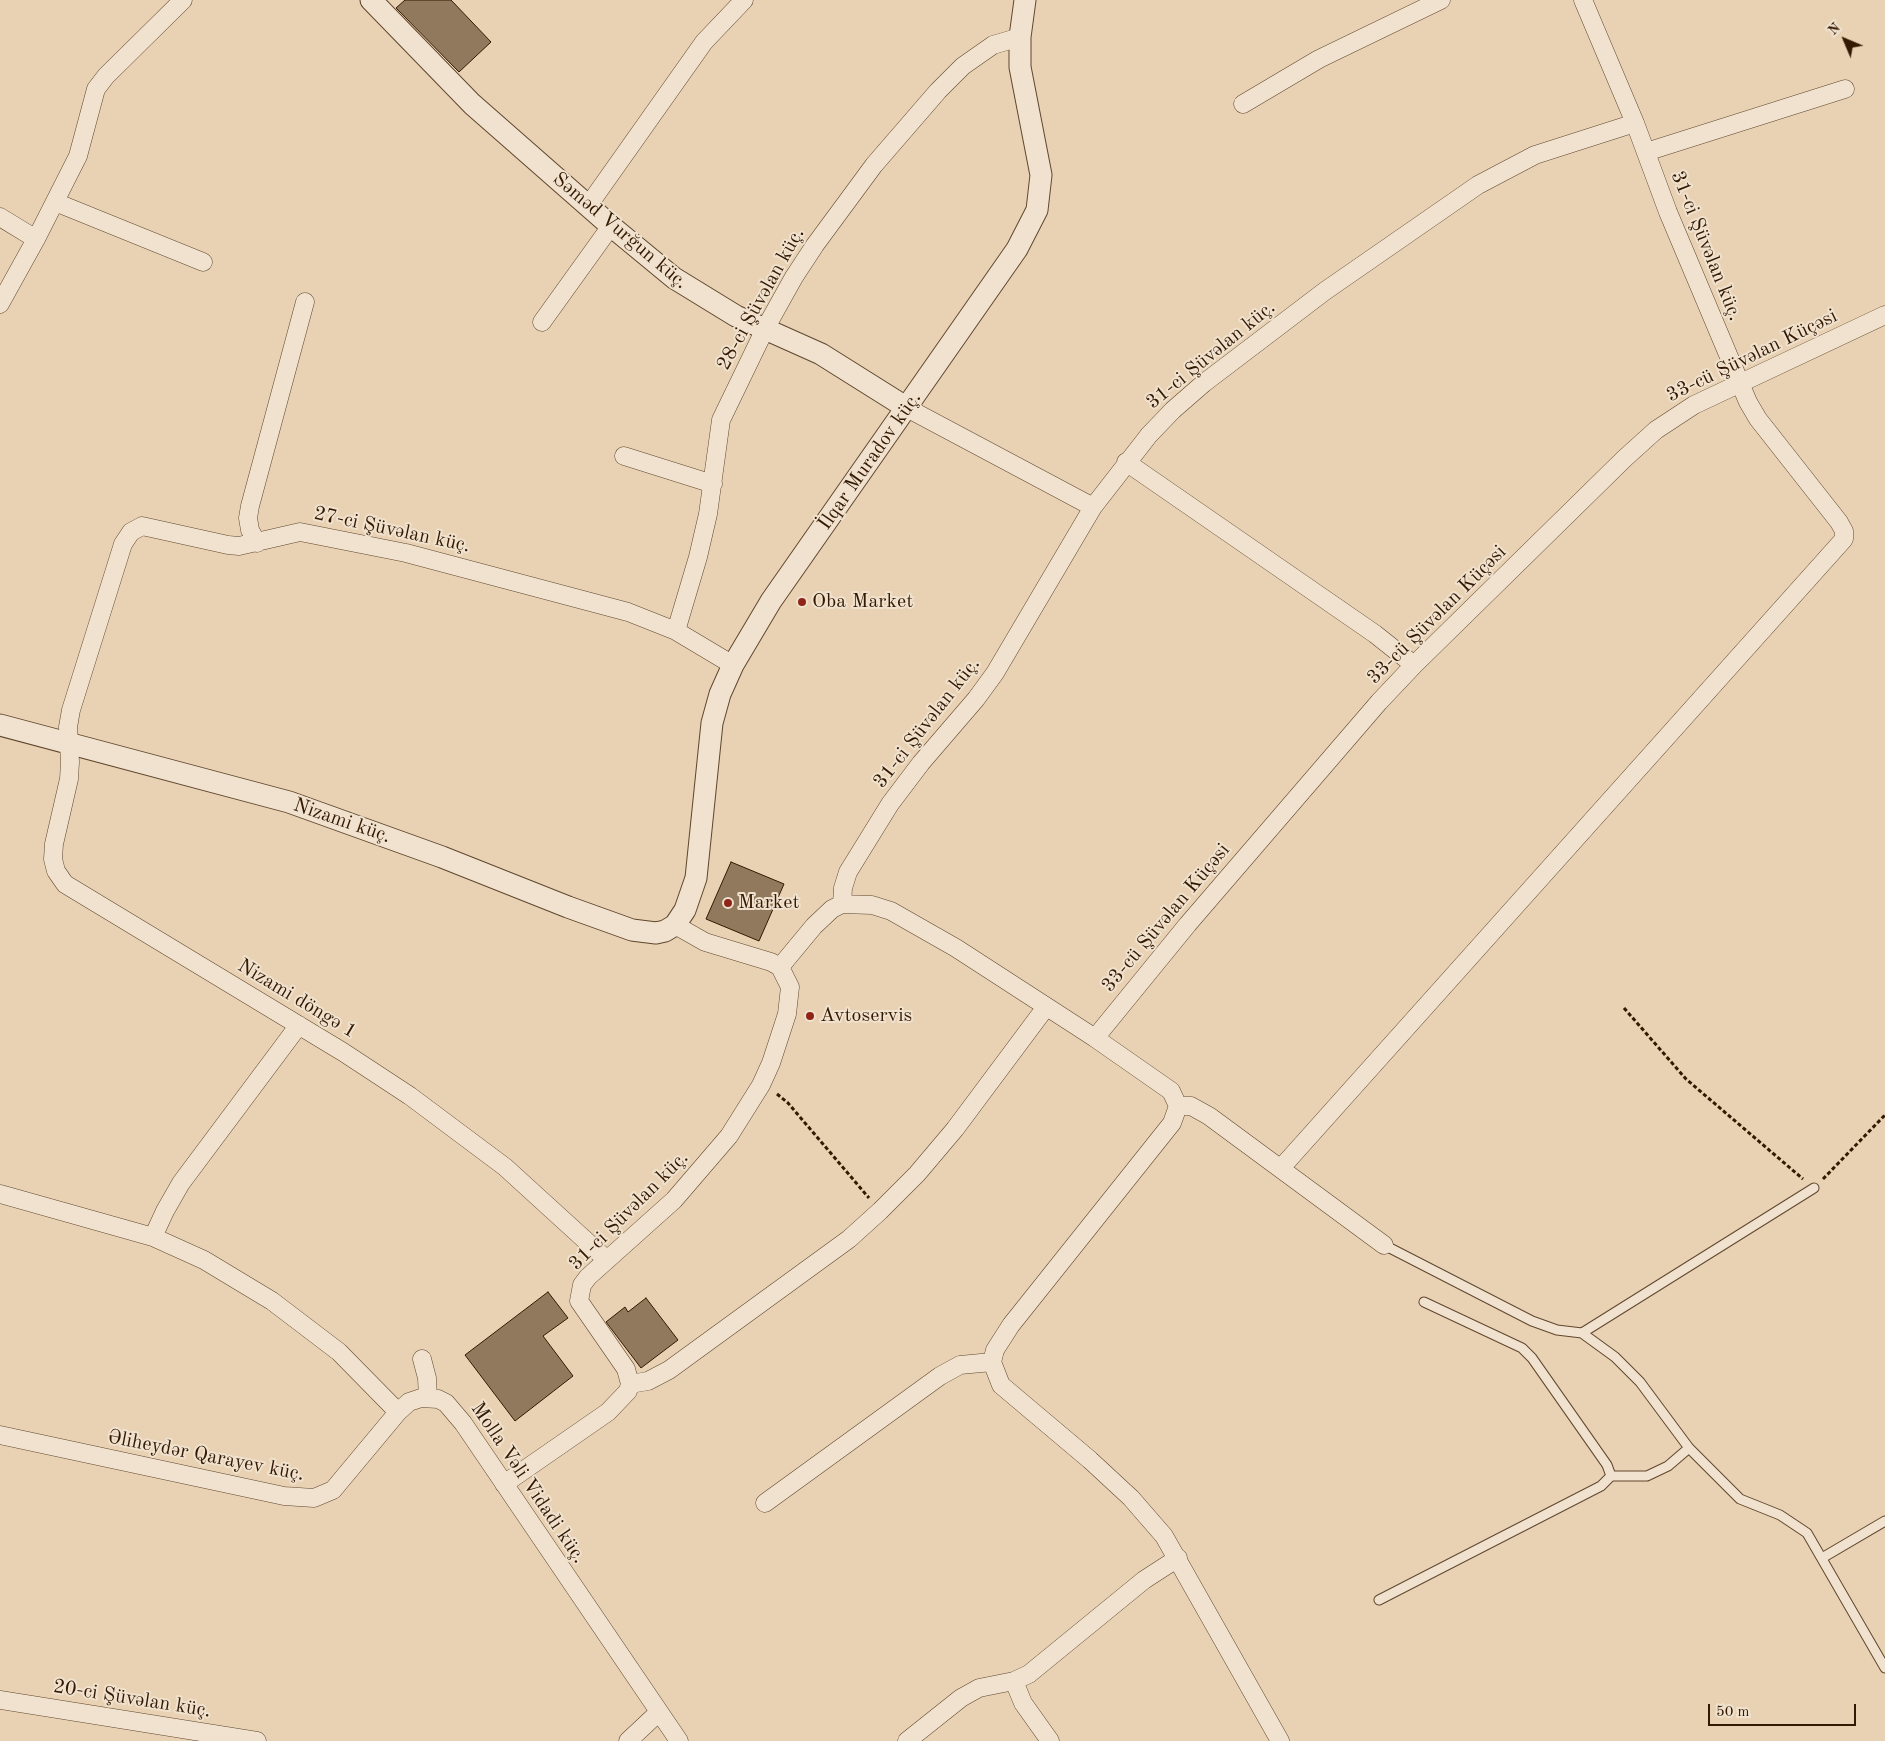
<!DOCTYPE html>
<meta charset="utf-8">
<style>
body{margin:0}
#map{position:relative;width:1885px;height:1741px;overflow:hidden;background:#e8d2b3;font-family:"Old Standard TT",serif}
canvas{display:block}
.north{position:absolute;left:1820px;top:15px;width:50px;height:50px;-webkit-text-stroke:4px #f0e2ce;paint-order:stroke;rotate:315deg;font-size:14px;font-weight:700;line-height:20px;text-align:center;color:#331802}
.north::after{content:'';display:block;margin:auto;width:18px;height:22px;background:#331802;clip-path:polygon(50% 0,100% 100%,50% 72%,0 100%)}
.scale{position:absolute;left:1708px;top:1704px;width:148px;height:22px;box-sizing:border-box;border:2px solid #331802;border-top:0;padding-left:6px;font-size:15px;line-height:18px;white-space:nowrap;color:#331802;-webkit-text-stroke:4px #f0e2ce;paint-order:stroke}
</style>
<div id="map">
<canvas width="1885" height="1741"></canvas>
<div class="north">N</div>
<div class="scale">50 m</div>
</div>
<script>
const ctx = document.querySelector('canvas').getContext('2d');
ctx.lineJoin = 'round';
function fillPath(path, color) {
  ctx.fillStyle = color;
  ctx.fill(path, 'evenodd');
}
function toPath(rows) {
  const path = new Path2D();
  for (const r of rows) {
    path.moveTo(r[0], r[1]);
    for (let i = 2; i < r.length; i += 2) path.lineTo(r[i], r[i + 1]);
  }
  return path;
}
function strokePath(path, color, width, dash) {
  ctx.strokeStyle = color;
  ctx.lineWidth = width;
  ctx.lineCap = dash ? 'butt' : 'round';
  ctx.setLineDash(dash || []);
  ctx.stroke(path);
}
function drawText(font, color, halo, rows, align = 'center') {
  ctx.font = font + ' "Old Standard TT",serif';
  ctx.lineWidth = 4;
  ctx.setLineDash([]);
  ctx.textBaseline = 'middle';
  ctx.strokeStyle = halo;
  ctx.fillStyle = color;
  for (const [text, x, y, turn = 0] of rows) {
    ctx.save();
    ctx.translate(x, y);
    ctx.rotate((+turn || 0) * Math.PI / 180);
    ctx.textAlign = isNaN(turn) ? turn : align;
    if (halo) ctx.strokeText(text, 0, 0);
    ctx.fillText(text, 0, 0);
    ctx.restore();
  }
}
const building = toPath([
 [405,0,451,0,491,42,459,72,396,8,405,0],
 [731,862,784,884,759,941,706,919,731,862],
 [548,1292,568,1318,543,1336,573,1376,515,1421,465,1355,548,1292],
 [646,1298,678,1340,641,1368,606,1322,625,1307,628,1312,646,1298]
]);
const path = toPath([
 [1624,1008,1686,1079,1803,1179],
 [777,1094,788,1103,869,1198],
 [1823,1179,1885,1115]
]);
const service = toPath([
 [1384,1245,1532,1321,1557,1330,1582,1333,1814,1188],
 [1582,1333,1615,1357,1640,1382,1689,1448,1740,1499,1780,1515,1807,1533,1885,1668],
 [1611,1476,1647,1476,1668,1466,1689,1448],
 [1822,1558,1885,1521],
 [1379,1600,1601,1486,1611,1476,1607,1465,1532,1358,1522,1348,1424,1302]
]);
const minor = toPath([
 [1243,104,1319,59,1441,0],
 [1646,152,1845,89],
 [55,202,203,262],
 [588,206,704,42,744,0],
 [0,217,36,239],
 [0,304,36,239,78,156,96,89,106,76,183,0],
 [542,322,611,226],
 [907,408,1093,507],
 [624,456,713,484],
 [1126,462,1375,634,1414,665],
 [257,543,250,530,248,518,250,506,305,302],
 [676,631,698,557,708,514,721,420,765,329,794,277,815,245,874,165,938,91,963,66,993,45,1020,37],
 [842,904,843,888,848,872,890,804,921,763,976,699,995,673,1093,507,1149,435,1173,410,1204,383,1325,291,1478,185,1535,155,1635,123],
 [780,967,814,926,832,909,842,904,872,905,891,911,956,948,1095,1038,1171,1091,1178,1106,1172,1123,1011,1325,995,1350,992,1362,1001,1385,1090,1460,1131,1498,1164,1536,1280,1741],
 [1095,1038,1188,924,1379,702,1414,665,1625,458,1656,430,1694,405,1885,315],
 [1178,1106,1191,1106,1209,1116,1384,1245],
 [1281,1168,1844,539,1844,531,1839,522,1758,419,1748,402,1668,212,1635,123,1583,0],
 [0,1194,153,1237,204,1260,272,1301,339,1352,398,1412],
 [153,1237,165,1211,181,1183,299,1025],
 [607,1260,505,1167,410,1096,343,1052,65,884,56,871,53,859,54,844,69,779,70,762,68,727,71,710,123,544,131,532,142,526,228,545,239,546,300,532,406,553,628,612,676,631,733,665],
 [422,1359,427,1378,428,1398],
 [630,1384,648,1381,669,1370,849,1239,880,1211,917,1174,955,1129,1046,1007],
 [0,1435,284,1496,314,1498,333,1490,398,1412,409,1402,421,1398,438,1399,446,1403,463,1423,679,1741],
 [504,1484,608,1412,628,1391,630,1384,626,1369,579,1301,582,1285,588,1277,674,1200,729,1136,761,1085,771,1063,787,1014,790,987,780,967,771,962,705,942,675,925],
 [765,1503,940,1376,960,1365,992,1362],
 [1014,1681,1023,1703,1050,1741],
 [0,1700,257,1741],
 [628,1741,659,1712],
 [907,1741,961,1698,979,1688,1014,1681,1029,1674,1144,1580,1178,1558]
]);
const tertiary = toPath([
 [371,0,472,104,611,226,674,278,736,316,821,354,907,408],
 [0,725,289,802,442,857,568,907,632,930,656,933,665,931,675,925,685,910,696,878,712,723,720,694,733,665,771,601,1017,249,1037,210,1041,175,1020,67,1020,37,1025,0]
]);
const markers = [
 [802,602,5,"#8f2418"],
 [728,903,5,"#8f2418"],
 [810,1016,5,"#8f2418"]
];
const streetNames = [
 ["Səməd Vurğun küç.",620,231,40],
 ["31-ci Şüvəlan küç.",1706,246,68],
 ["28-ci Şüvəlan küç.",761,299,-61],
 ["31-ci Şüvəlan küç.",1211,355,-39],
 ["33-cü Şüvəlan Küçəsi",1752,356,-26],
 ["İlqar Muradov küç.",870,461,-55],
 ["27-ci Şüvəlan küç.",392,530,12],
 ["33-cü Şüvəlan Küçəsi",1437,615,-45],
 ["31-ci Şüvəlan küç.",927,723,-52],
 ["Nizami küç.",342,821,19],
 ["33-cü Şüvəlan Küçəsi",1166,918,-50],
 ["Nizami döngə 1",297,999,31],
 ["31-ci Şüvəlan küç.",629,1211,-45],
 ["Əliheydər Qarayev küç.",206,1456,11],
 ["Molla Vəli Vidadi küç.",528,1483,56],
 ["20-ci Şüvəlan küç.",132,1699,9]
];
const poiNames = [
 ["Oba Market",812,602],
 ["Market",738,903],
 ["Avtoservis",820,1016]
];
fillPath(building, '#91795e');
strokePath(building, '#331802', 1);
strokePath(service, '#60462e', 11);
strokePath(minor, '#60462e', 19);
strokePath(tertiary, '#60462e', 23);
strokePath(path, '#331802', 3, [4, 2.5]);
strokePath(service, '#f0e2ce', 9);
strokePath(minor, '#f0e2ce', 18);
strokePath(tertiary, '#f0e2ce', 21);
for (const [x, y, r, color] of markers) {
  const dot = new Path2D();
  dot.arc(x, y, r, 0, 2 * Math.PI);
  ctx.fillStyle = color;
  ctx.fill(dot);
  strokePath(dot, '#f0e2ce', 2);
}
drawText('20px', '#331802', '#f0e2ce', streetNames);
drawText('20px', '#331802', '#f0e2ce', poiNames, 'left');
</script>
